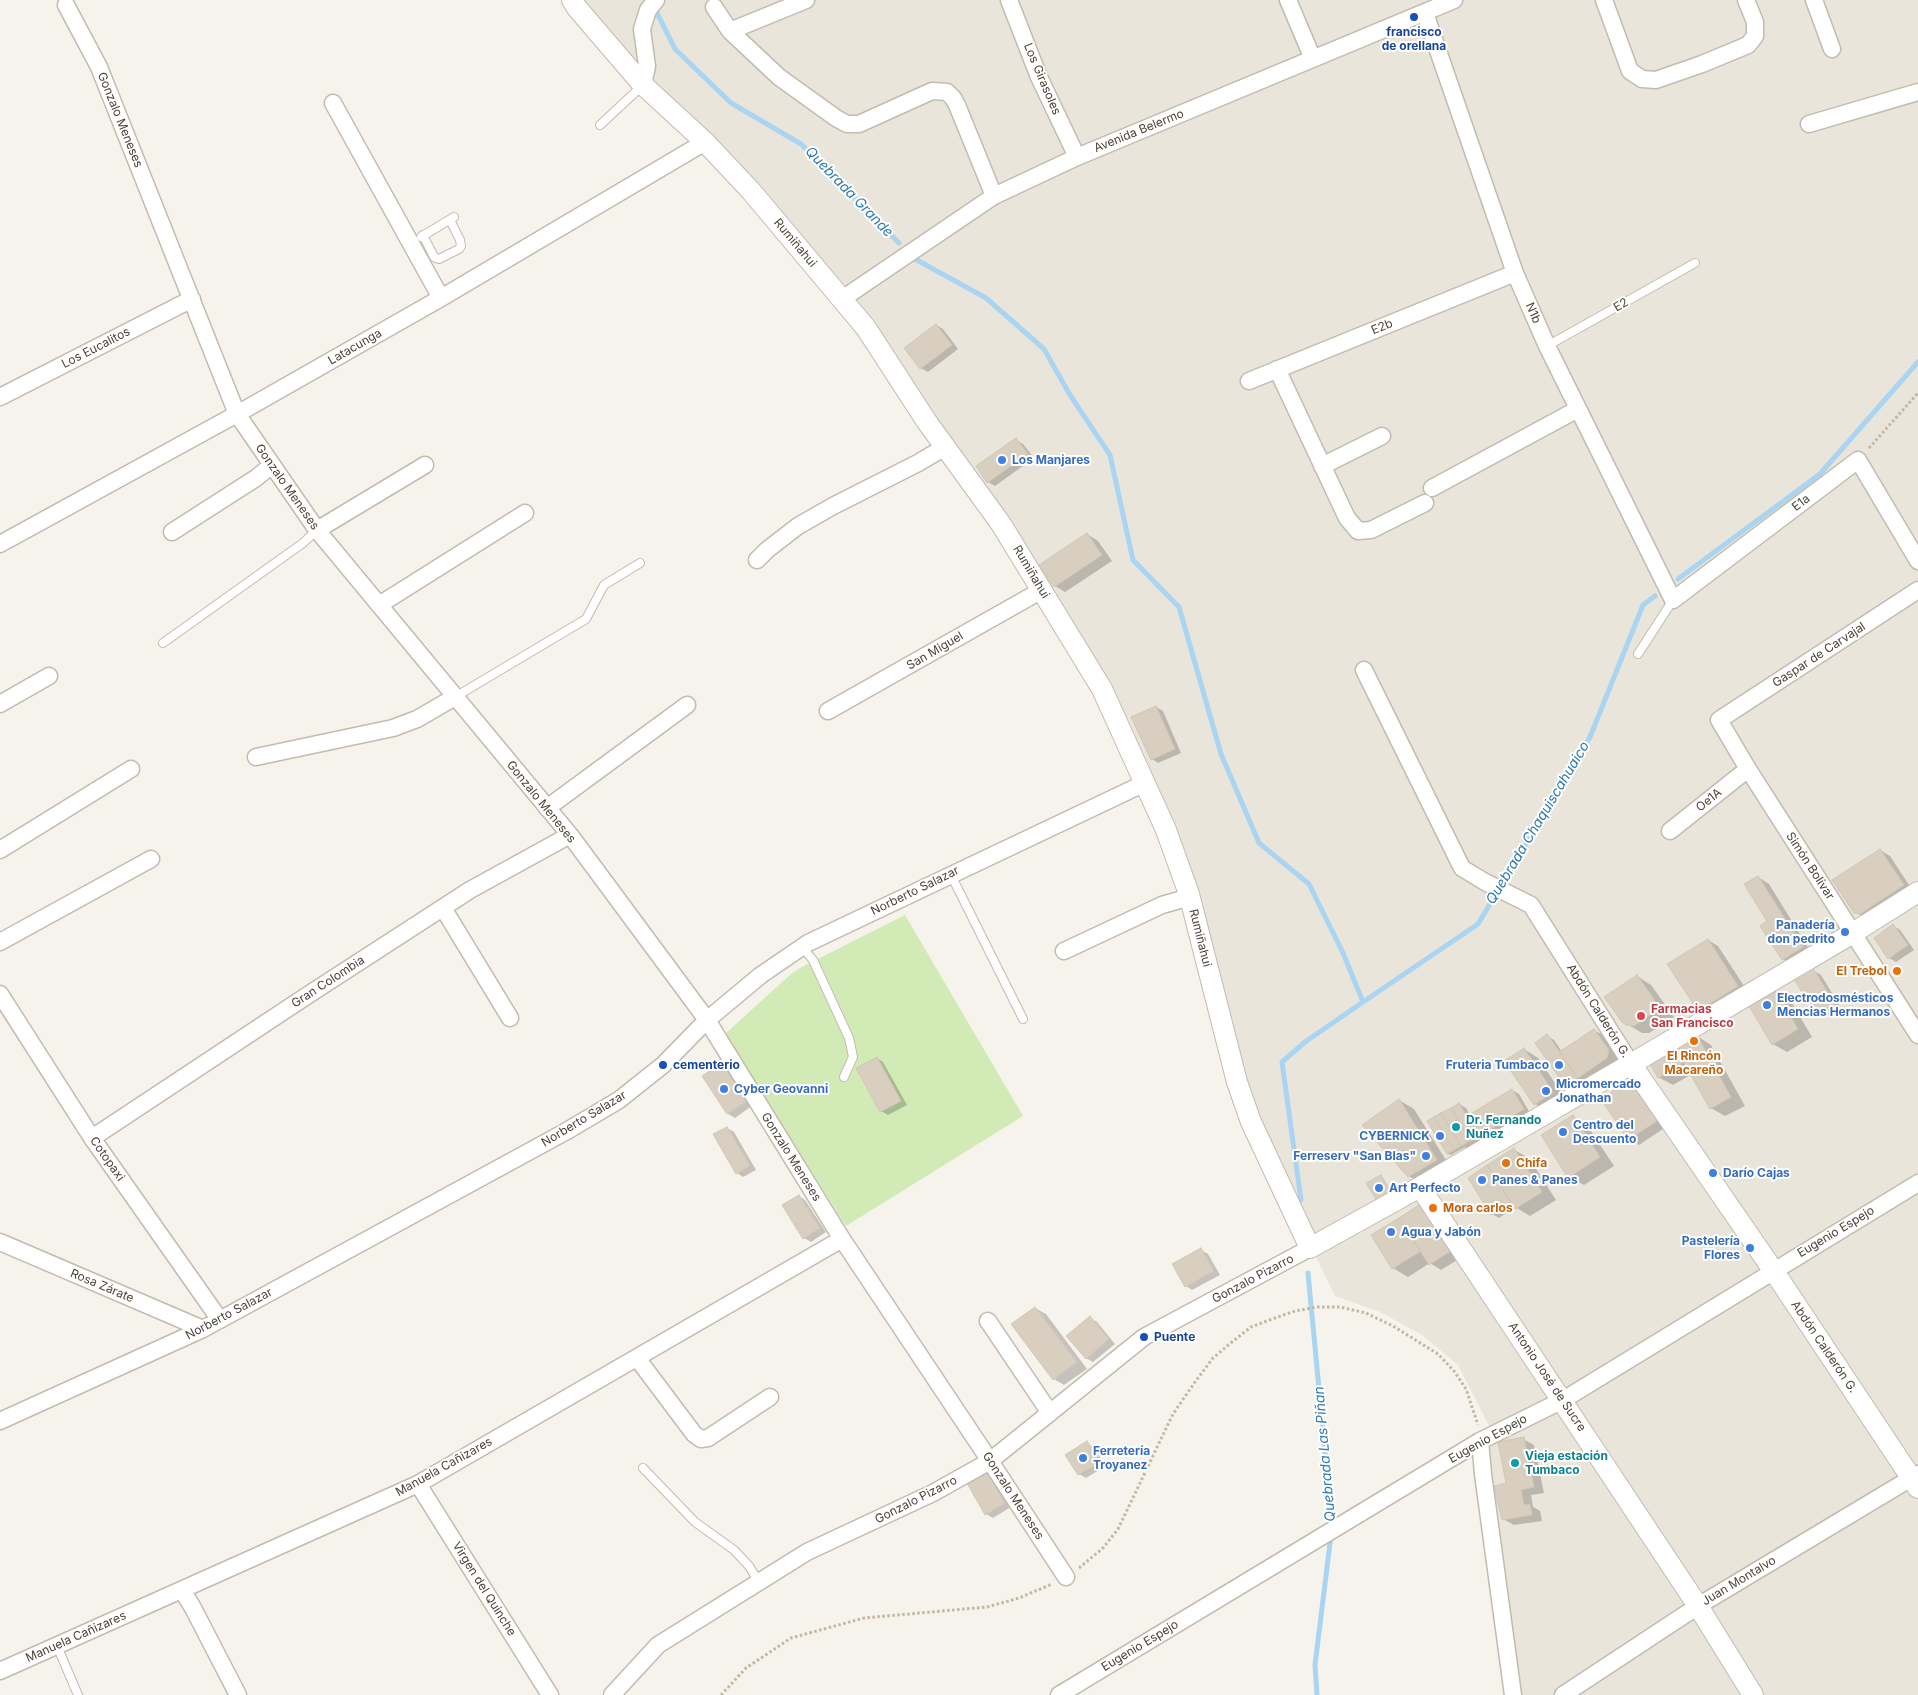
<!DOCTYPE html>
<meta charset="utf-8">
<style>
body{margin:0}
canvas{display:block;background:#f6f3ec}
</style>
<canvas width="1918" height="1695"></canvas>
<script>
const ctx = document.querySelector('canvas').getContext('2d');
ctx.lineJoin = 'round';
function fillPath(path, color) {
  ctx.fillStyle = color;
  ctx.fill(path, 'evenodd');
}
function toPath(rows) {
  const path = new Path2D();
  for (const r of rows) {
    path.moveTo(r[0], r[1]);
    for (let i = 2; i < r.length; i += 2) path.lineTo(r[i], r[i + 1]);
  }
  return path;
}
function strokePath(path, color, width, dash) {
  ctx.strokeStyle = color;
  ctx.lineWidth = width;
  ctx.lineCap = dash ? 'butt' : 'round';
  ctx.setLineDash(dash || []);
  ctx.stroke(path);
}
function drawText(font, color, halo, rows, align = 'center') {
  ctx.font = font + ' Inter,sans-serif';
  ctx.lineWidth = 4;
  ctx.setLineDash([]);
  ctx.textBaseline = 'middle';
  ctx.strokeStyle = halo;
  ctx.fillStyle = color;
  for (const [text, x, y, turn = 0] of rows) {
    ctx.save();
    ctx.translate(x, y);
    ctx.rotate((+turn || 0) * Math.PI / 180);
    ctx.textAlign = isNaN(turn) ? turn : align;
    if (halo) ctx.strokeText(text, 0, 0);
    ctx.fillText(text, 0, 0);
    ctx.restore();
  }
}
const residential = toPath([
 [579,0,1918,0,1918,1695,1519,1695,1487,1461,1489,1426,1458,1365,1422,1335,1380,1312,1335,1296,1260,1141,1166,838,1080,646,832,301]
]);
const green = toPath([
 [905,915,1023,1116,846,1226,725,1034,791,974,800,968]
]);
const shadow = toPath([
 [936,325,943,329,958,349,928,372,921,368],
 [1016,440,1023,444,1034,458,995,486,988,482],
 [1087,534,1098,541,1112,561,1065,592,1055,586],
 [1156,707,1163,711,1181,753,1158,763,1152,759],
 [1880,850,1890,856,1913,891,1866,918,1855,912],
 [1758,877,1769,884,1812,954,1794,965,1783,959,1769,922],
 [1894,926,1900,930,1914,950,1896,962,1889,958],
 [1708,940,1718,946,1748,992,1709,1017,1699,1011],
 [1814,971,1821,975,1841,1008,1824,1018,1817,1014],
 [1637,976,1651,985,1674,1017,1649,1033,1642,1033,1622,1021],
 [1776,992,1790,1000,1812,1037,1787,1052,1773,1044],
 [1594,1030,1608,1038,1623,1059,1573,1089,1566,1086,1537,1043,1547,1036,1554,1040,1562,1052],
 [1697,1036,1711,1045,1745,1106,1725,1116,1711,1108,1692,1074,1673,1085,1658,1077],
 [1524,1049,1538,1058,1567,1101,1549,1112,1535,1104],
 [877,1058,883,1062,907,1105,888,1115,881,1111,858,1069],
 [722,1065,729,1069,753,1105,735,1118,728,1114,703,1077],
 [1632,1080,1669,1125,1639,1145,1629,1139],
 [1512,1090,1519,1094,1530,1113,1469,1149,1465,1147,1451,1155,1448,1154,1459,1104,1466,1108,1470,1115],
 [1399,1100,1414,1109,1451,1168,1423,1185,1409,1176],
 [1573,1116,1587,1125,1614,1166,1584,1185,1569,1177],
 [727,1128,734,1132,756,1170,743,1177,737,1173],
 [1514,1150,1529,1158,1556,1200,1530,1216,1515,1207,1499,1218,1492,1214],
 [1381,1176,1383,1178,1393,1195,1378,1200],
 [799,1196,805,1200,826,1232,811,1242,804,1238],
 [1422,1205,1462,1257,1441,1270,1430,1263,1408,1277,1393,1268],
 [1201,1250,1208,1254,1220,1275,1192,1290,1186,1286],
 [1035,1308,1046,1314,1087,1369,1064,1385,1054,1379],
 [1090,1318,1097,1322,1115,1344,1093,1362,1086,1358],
 [1523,1439,1534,1445,1544,1493,1531,1495,1533,1507,1540,1511,1542,1521,1514,1525,1503,1519,1508,1484],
 [1087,1443,1093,1447,1106,1466,1086,1478,1079,1474],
 [987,1473,994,1477,1011,1507,993,1518,986,1514]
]);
const stream = toPath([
 [654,7,675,49,731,103,801,144,899,243],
 [915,259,986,298,1044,349,1070,395,1110,455,1133,560,1179,607,1221,754,1259,843,1309,884,1343,953,1363,1002,1305,1042,1282,1062,1301,1200],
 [1678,579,1820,474,1918,362],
 [1363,1002,1478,924,1590,737,1643,605,1655,596],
 [1308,1273,1332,1526],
 [1317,1695,1315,1665,1331,1535]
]);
const building = toPath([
 [936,324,952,345,920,369,904,348,936,324],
 [1016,438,1028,454,987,483,976,466,1016,438],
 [1087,533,1102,555,1054,587,1039,565,1087,533],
 [1156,706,1175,749,1151,760,1131,717,1156,706],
 [1880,849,1904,885,1860,914,1854,913,1832,880,1880,849],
 [1758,876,1803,947,1782,960,1760,926,1767,921,1744,884,1758,876],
 [1893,924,1908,945,1888,959,1874,938,1893,924],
 [1708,939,1738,986,1698,1011,1667,964,1708,939],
 [1814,970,1835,1004,1817,1015,1795,981,1814,970],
 [1637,975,1660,1008,1634,1026,1626,1025,1622,1022,1604,997,1637,975],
 [1776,991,1798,1029,1772,1045,1749,1006,1776,991],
 [1594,1029,1609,1050,1607,1058,1578,1078,1559,1052,1594,1029],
 [1547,1034,1578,1078,1565,1086,1535,1043,1547,1034],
 [1697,1035,1731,1097,1710,1109,1675,1047,1697,1035],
 [1675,1047,1684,1062,1658,1078,1651,1066,1653,1060,1675,1047],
 [1524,1048,1553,1092,1534,1105,1504,1061,1524,1048],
 [877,1057,901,1101,880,1112,856,1068,877,1057],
 [722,1063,747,1101,727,1114,702,1076,722,1063],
 [1632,1078,1660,1119,1628,1140,1601,1099,1632,1078],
 [1512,1089,1524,1109,1479,1136,1467,1116,1512,1089],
 [1399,1099,1437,1160,1408,1177,1362,1125,1399,1099],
 [1459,1103,1479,1136,1470,1141,1451,1108,1459,1103],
 [1451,1108,1470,1141,1461,1146,1441,1113,1451,1108],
 [1441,1113,1461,1146,1454,1150,1434,1117,1441,1113],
 [1573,1115,1600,1157,1568,1178,1541,1135,1573,1115],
 [1434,1117,1454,1150,1447,1154,1427,1121,1434,1117],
 [727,1127,750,1166,736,1174,713,1134,727,1127],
 [1514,1148,1542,1192,1515,1209,1487,1165,1514,1148],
 [1487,1165,1511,1202,1491,1215,1468,1178,1487,1165],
 [1381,1175,1391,1193,1377,1201,1366,1183,1381,1175],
 [799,1195,820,1228,803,1239,782,1205,799,1195],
 [1422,1203,1452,1250,1429,1265,1399,1218,1422,1203],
 [1399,1218,1421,1251,1392,1269,1371,1235,1399,1218],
 [1201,1248,1214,1271,1185,1287,1172,1264,1201,1248],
 [1035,1307,1077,1362,1053,1380,1011,1324,1035,1307],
 [1090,1316,1109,1339,1086,1359,1066,1336,1090,1316],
 [1524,1437,1534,1487,1521,1490,1524,1505,1530,1504,1532,1515,1502,1520,1494,1486,1506,1483,1498,1442,1524,1437],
 [1087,1441,1100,1462,1078,1475,1065,1455,1087,1441],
 [987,1472,1005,1503,985,1515,967,1483,987,1472]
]);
const path = toPath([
 [1869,448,1918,393],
 [1079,1568,1103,1548,1118,1529,1173,1414,1195,1382,1213,1358,1232,1342,1251,1327,1275,1318,1295,1311,1317,1307,1340,1307,1366,1313,1393,1326,1438,1354,1454,1371,1466,1389,1478,1425],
 [721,1695,746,1668,791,1638,864,1618,987,1607,1019,1598,1052,1584]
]);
const service = toPath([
 [600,125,643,85],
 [423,235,434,257,439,259,459,249,461,246,460,240,450,220],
 [421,237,454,217],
 [1547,346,1695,263],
 [163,643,303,543,317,530],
 [1638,654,1673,600],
 [455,697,586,619,604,585,640,563],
 [951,875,1023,1019],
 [802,947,813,960,849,1038,853,1057,844,1077],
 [643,1468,695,1522,734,1550,749,1566,759,1582],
 [57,1646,78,1695]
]);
const minor = toPath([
 [1009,0,1039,77,1077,157],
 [1288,0,1313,59],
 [1604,0,1630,71,1642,79,1656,80,1702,64,1748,45,1755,36,1755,22,1746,0],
 [1814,0,1832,49],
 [66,5,99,67,237,414,317,530,570,835,707,1020,842,1239,990,1461,1066,1577],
 [714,7,730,31,779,77,836,118,847,124,859,124,932,91,947,92,953,98,957,105,994,196],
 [1425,13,1515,273,1547,346,1673,600,1858,460,1918,561],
 [730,31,806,0],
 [643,85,647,66,642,29,648,10,656,0],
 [333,103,441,298],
 [1809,124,1918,92],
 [842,299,994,196,1077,157,1454,0],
 [1277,369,1347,518,1358,531,1371,530,1425,503],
 [1249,381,1515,273],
 [0,397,192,299],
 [1322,466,1382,436],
 [1432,488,1578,409],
 [317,530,425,465],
 [172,532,256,478,272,465],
 [0,544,237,414,441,298,705,142],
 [757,560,767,550,798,526,833,506,918,463,945,447],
 [1918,590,1719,720,1748,769,1918,1035],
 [379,605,525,513],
 [1364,670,1462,868,1485,882,1531,905,1631,1064],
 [0,704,49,676],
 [828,711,1042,590],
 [256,757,393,728,417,719,455,697],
 [547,808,687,705],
 [1670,831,1748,769],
 [0,850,131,769],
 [443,908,510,1018],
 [0,942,151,859],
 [1064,951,1162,905,1190,897],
 [0,994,92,1138,220,1320],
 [92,1138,308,995,470,890,570,835],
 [0,1242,203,1329],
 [988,1321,1050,1413],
 [637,1358,694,1434,701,1439,708,1438,770,1397],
 [0,1421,203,1329,565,1132,619,1100,663,1065,707,1020,761,975,808,943,1145,783],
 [1480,1441,1483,1474,1513,1695],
 [418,1484,550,1695],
 [182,1590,193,1608,238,1695],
 [0,1671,418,1484,842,1239],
 [612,1695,658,1645,807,1552,933,1493,990,1461,1144,1337,1310,1248],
 [1059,1695,1480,1441,1563,1400,1918,1183],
 [1563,1695,1698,1606,1918,1474]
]);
const tertiary = toPath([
 [572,0,577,8,643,85,705,142,751,191,866,328,927,422,1001,524,1102,689,1166,830,1189,894,1237,1082,1251,1122,1310,1248,1420,1187,1631,1064,1853,933,1918,892],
 [1631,1064,1773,1270,1918,1488],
 [1420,1187,1698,1606,1753,1695]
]);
const markers = [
 [1414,17,5,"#1a4fb4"],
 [1002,460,5,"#3f7fe0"],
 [1845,932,5,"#3f7fe0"],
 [1897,971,5,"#e8710a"],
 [1767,1005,5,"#3f7fe0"],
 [1641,1016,5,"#e0444e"],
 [1694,1041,5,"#e8710a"],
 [663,1065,5,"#1a4fb4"],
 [1559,1065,5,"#3f7fe0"],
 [724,1089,5,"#3f7fe0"],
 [1546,1091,5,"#3f7fe0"],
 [1456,1127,5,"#0f9aa8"],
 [1563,1132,5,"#3f7fe0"],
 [1440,1136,5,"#3f7fe0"],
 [1426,1156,5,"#3f7fe0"],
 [1506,1163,5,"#e8710a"],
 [1713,1173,5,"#3f7fe0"],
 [1482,1180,5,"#3f7fe0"],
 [1379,1188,5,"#3f7fe0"],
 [1433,1208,5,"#e8710a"],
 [1391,1232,5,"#3f7fe0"],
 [1750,1248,5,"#3f7fe0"],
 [1144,1337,5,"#1a4fb4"],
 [1083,1458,5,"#3f7fe0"],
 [1515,1463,5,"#0f9aa8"]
];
const transitNames = [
 ["francisco",1414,32,"center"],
 ["de orellana",1414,46,"center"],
 ["cementerio",673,1065],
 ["Puente",1154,1337]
];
const streetNames = [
 ["Los Girasoles",1042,79,67],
 ["Gonzalo Meneses",120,120,68],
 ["Avenida Belermo",1139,131,-22],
 ["Rumiñahui",795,243,50],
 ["E2",1621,305,-30],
 ["N1b",1533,313,66],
 ["E2b",1382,327,-22],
 ["Latacunga",355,347,-30],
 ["Los Eucalitos",96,348,-27],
 ["Gonzalo Meneses",287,487,55],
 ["E1a",1801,503,-37],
 ["Rumiñahui",1031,572,59],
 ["San Miguel",935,651,-30],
 ["Gaspar de Carvajal",1819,655,-33],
 ["Oe1A",1709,800,-39],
 ["Gonzalo Meneses",541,802,51],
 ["Simón Bolívar",1810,866,57],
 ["Norberto Salazar",915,891,-26],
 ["Rumiñahui",1200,938,76],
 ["Gran Colombia",328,982,-33],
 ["Abdón Calderón G.",1598,1011,58],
 ["Norberto Salazar",584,1119,-31],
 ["Gonzalo Meneses",791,1157,58],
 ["Cotopaxi",107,1159,55],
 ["Eugenio Espejo",1836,1232,-31],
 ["Gonzalo Pizarro",1253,1279,-28],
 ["Rosa Zárate",102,1286,23],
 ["Norberto Salazar",229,1314,-28],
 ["Abdón Calderón G.",1824,1347,56],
 ["Antonio José de Sucre",1547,1377,56],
 ["Eugenio Espejo",1488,1439,-29],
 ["Manuela Cañizares",444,1467,-29],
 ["Gonzalo Meneses",1013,1496,57],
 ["Gonzalo Pizarro",916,1500,-27],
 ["Juan Montalvo",1739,1581,-31],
 ["Virgen del Quinche",484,1589,58],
 ["Manuela Cañizares",76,1637,-24],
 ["Eugenio Espejo",1140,1646,-31]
];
const shopNames = [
 ["Los Manjares",1012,460],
 ["Panadería",1835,925,"right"],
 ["don pedrito",1835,939,"right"],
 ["Electrodosmésticos",1777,998],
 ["Mencias Hermanos",1777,1012],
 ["Fruteria Tumbaco",1549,1065,"right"],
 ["Micromercado",1556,1084],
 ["Jonathan",1556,1098],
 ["Cyber Geovanni",734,1089],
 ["Centro del",1573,1125],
 ["Descuento",1573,1139],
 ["CYBERNICK",1430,1136,"right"],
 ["Ferreserv \"San Blas\"",1416,1156,"right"],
 ["Darío Cajas",1723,1173],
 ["Panes & Panes",1492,1180],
 ["Art Perfecto",1389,1188],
 ["Agua y Jabón",1401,1232],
 ["Pastelería",1740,1241,"right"],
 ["Flores",1740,1255,"right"],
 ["Ferretería",1093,1451],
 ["Troyanez",1093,1465]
];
const foodNames = [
 ["El Trebol",1887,971,"right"],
 ["El Rincón",1694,1056,"center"],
 ["Macareño",1694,1070,"center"],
 ["Chifa",1516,1163],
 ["Mora carlos",1443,1208]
];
const healthNames = [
 ["Farmacias",1651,1009],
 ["San Francisco",1651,1023]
];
const cultureNames = [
 ["Dr. Fernando",1466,1120],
 ["Nuñez",1466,1134],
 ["Vieja estación",1525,1456],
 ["Tumbaco",1525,1470]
];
const waterNames = [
 ["Quebrada Grande",849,192,46],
 ["Quebrada Chaquiscahuaico",1538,823,-59],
 ["Quebrada Las Piñan",1325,1454,-95]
];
fillPath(residential, '#eae5da');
fillPath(green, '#d2eab5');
fillPath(shadow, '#0003');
strokePath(stream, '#a9d4f2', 5);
fillPath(building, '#d8cfc1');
strokePath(building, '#d3c7b4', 1);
strokePath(service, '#c2bbae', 10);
strokePath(minor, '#c2bbae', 19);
strokePath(tertiary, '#c2bbae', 22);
strokePath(path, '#c4b79f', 3, [2.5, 2.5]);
strokePath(service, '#fff', 8);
strokePath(minor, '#fff', 16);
strokePath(tertiary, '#fff', 20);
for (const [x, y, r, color] of markers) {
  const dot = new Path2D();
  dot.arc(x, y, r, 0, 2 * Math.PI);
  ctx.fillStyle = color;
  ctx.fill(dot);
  strokePath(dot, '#fff', 2);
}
drawText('bold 12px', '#164399', '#fff', transitNames, 'left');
drawText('12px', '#4b4439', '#fff', streetNames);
drawText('bold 12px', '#366cbe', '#fff', shopNames, 'left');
drawText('bold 12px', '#c56008', '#fff', foodNames, 'left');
drawText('bold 12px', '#be3a42', '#fff', healthNames, 'left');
drawText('bold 12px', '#0d838f', '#fff', cultureNames, 'left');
drawText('italic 14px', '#2e7ab2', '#fff', waterNames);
</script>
